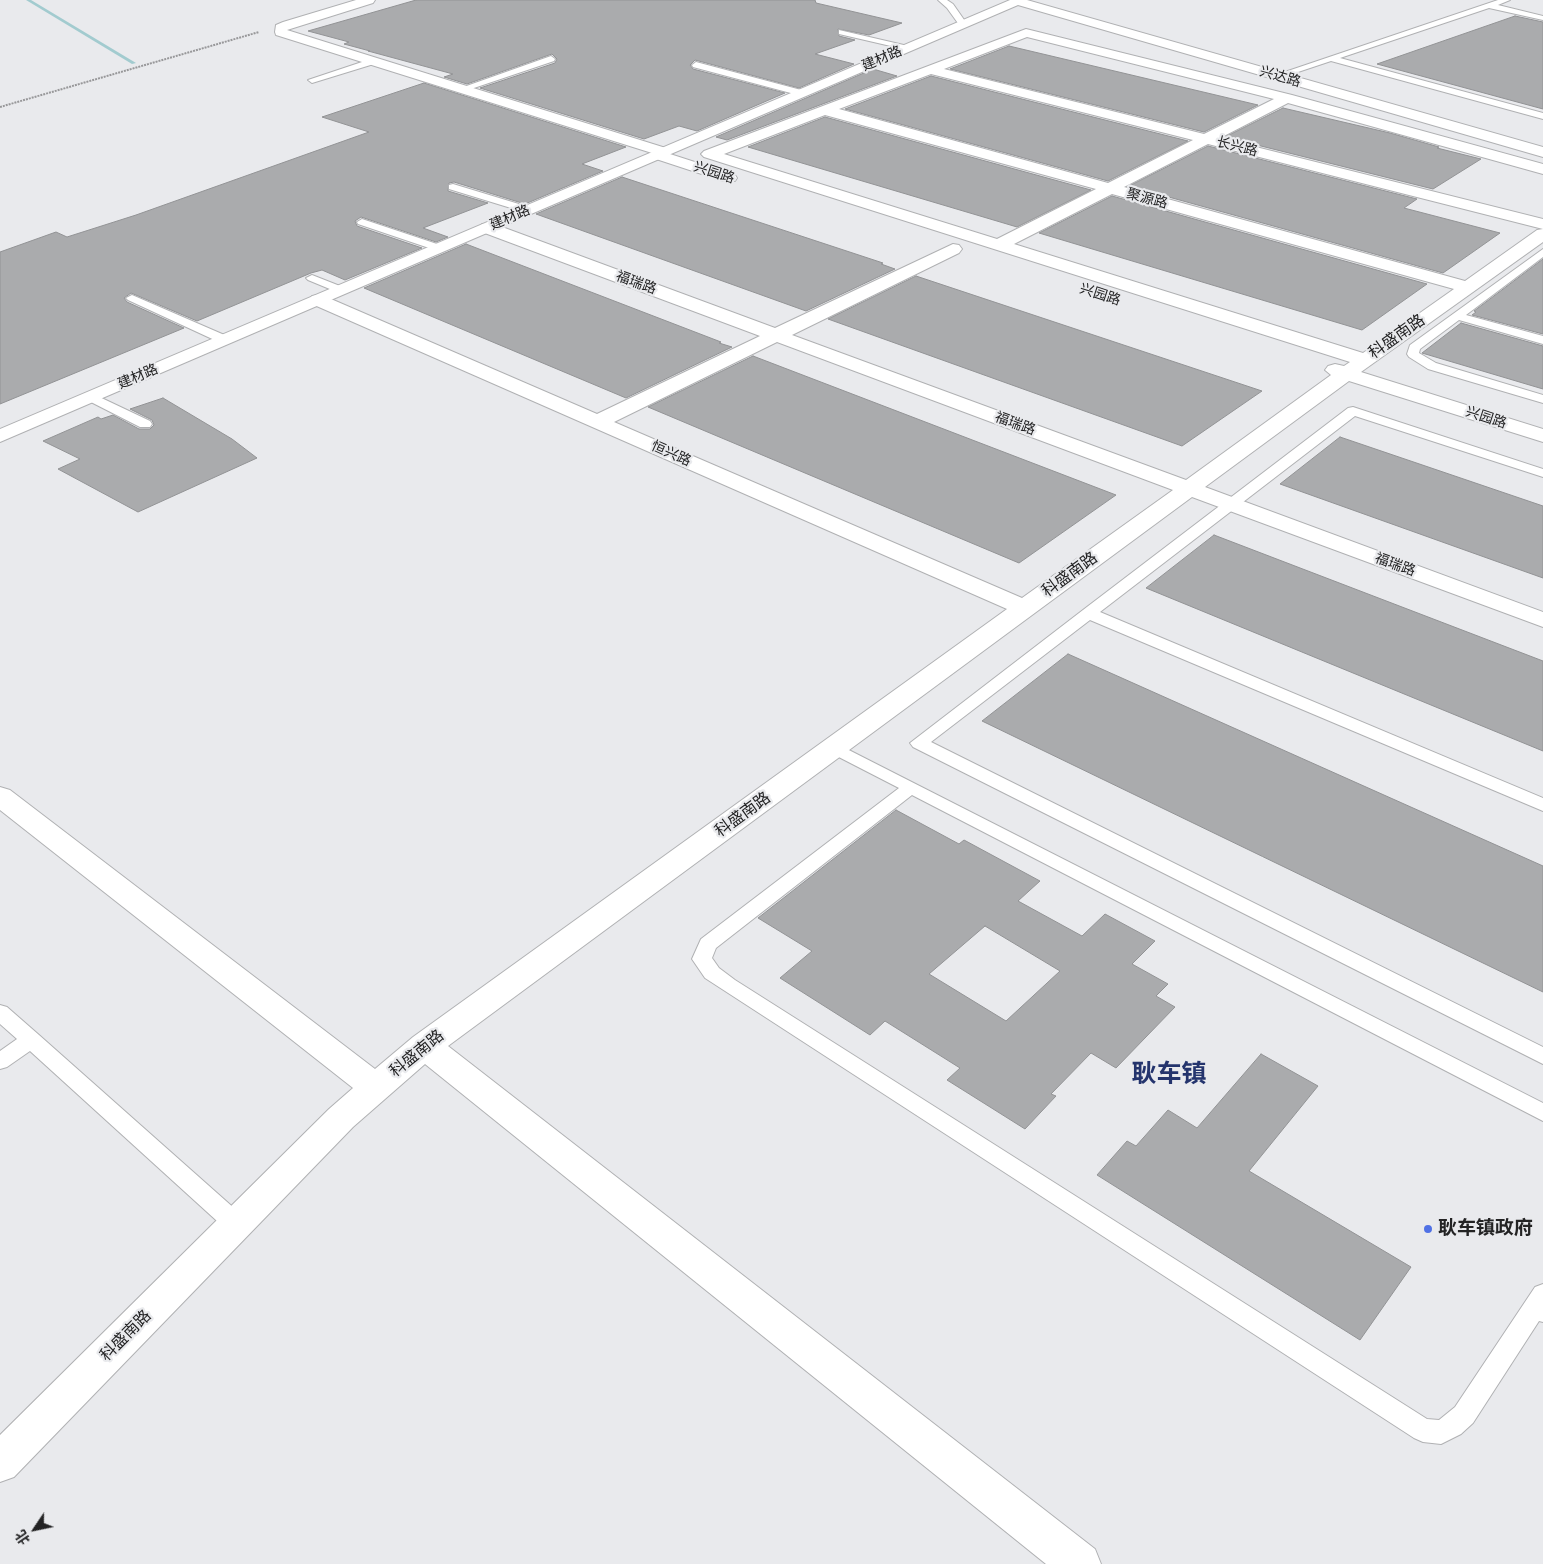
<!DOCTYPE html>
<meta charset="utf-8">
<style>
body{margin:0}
#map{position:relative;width:1543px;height:1564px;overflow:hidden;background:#e9eaed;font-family:Helvetica,"Noto Sans SC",sans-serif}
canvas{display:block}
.north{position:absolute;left:10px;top:1504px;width:50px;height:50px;-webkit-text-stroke:4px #e9eaed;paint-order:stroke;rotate:236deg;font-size:14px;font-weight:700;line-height:20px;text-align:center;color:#232324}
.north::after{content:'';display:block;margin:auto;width:18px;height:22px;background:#232324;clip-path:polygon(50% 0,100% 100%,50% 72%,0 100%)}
</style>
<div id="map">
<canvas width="1543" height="1564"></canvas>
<div class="north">北</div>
</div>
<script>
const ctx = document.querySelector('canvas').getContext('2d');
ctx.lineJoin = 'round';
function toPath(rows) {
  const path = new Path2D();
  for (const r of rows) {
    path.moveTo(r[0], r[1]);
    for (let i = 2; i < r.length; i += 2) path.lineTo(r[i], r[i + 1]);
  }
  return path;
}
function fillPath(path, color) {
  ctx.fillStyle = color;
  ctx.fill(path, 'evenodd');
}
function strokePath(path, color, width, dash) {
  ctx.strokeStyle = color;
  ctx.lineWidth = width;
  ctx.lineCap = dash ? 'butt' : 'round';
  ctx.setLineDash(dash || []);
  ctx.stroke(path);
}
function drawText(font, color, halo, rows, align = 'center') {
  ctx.font = font + ' Helvetica,"Noto Sans SC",sans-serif';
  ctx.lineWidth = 4.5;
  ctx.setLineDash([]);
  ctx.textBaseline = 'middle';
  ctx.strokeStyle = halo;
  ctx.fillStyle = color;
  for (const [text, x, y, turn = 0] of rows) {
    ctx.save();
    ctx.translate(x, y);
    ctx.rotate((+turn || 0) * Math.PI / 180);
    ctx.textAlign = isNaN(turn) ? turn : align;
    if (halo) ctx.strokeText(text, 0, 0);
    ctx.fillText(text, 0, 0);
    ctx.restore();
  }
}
const stream = toPath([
 [26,0,31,0,136,63,132,64,26,0]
]);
const building = toPath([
 [416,0,815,0,816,3,902,23,869,35,838,29,839,36,855,40,815,54,854,64,799,88,695,60,690,65,693,69,785,93,697,131,679,126,644,139,480,88,555,63,557,59,552,54,467,84,444,77,453,74,368,51,370,51,344,44,349,42,308,31,416,0],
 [1515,16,1543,22,1543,109,1377,64,1515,16],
 [1009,46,1258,105,1204,132,950,69,1009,46],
 [873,69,897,76,727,140,716,137,873,69],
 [931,76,1188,141,1108,181,845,109,931,76],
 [424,83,626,147,582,164,603,171,525,204,454,182,449,183,448,191,488,203,423,228,448,237,436,242,361,217,355,221,357,226,422,248,345,280,322,270,311,273,197,321,131,293,124,298,127,302,184,328,0,404,0,252,56,232,67,237,136,215,369,132,322,117,424,83],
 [1283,108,1390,133,1439,147,1437,148,1481,159,1433,189,1225,137,1283,108],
 [825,117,1091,190,1017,227,748,147,825,117],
 [1208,146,1417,199,1404,208,1500,233,1443,273,1129,186,1208,146],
 [622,177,883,263,881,264,895,269,806,311,536,214,622,177],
 [1112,196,1427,284,1362,330,1039,233,1112,196],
 [466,244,721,342,719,343,732,347,626,398,364,288,466,244],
 [1543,259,1543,334,1472,315,1476,312,1474,311,1543,259],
 [916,276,1262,391,1182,446,828,319,916,276],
 [1461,323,1543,346,1543,389,1422,353,1461,323],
 [753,356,1116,495,1019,563,648,407,753,356],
 [163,398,232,439,257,458,138,512,58,469,80,459,43,441,98,417,101,419,113,415,139,429,150,429,154,425,152,420,130,409,163,398],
 [1340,437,1543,506,1543,578,1280,484,1340,437],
 [1214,535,1543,661,1543,751,1146,588,1214,535],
 [1068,654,1543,866,1543,992,982,721,1068,654],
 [896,810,959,844,964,840,1040,881,1018,901,1082,936,1105,914,1155,941,1132,964,1168,984,1156,996,1175,1007,1116,1068,1091,1053,1051,1094,1056,1096,1025,1129,947,1080,960,1068,885,1021,870,1035,780,978,812,951,758,918,896,810],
 [985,926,1060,971,1006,1021,929,974,985,926],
 [1261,1054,1318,1086,1249,1171,1411,1267,1360,1340,1097,1175,1127,1141,1136,1146,1168,1110,1197,1128,1261,1054]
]);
const path = toPath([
 [0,107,259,32]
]);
const lane = toPath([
 [938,0,947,0,953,4,967,24,966,26,960,26,947,8,938,0],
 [1498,0,1510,0,1498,5,1543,16,1543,20,1489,8,1340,58,1543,113,1543,119,1331,61,1280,78,1273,76,1498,0],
 [839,30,908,46,912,48,908,50,839,34,839,30],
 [551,56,555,59,554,61,465,91,459,91,458,89,551,56],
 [374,58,377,59,377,63,312,83,308,80,374,58],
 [696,62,805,91,806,93,802,96,693,67,692,65,696,62],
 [453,184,532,208,533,210,528,213,524,212,449,189,449,185,453,184],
 [362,219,443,246,444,248,439,251,435,250,358,224,357,222,362,219],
 [1543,249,1543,257,1466,315,1543,336,1543,344,1459,320,1420,349,1419,353,1436,363,1543,395,1543,403,1428,369,1409,357,1407,354,1410,345,1543,249],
 [312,275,345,288,347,290,345,292,337,292,308,280,306,278,312,275],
 [132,295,229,337,231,340,229,343,221,343,128,300,126,298,132,295],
 [91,393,150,421,152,424,150,427,140,427,87,400,85,397,87,394,91,393],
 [1353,407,1543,469,1543,477,1355,416,1100,612,1543,798,1543,811,1090,620,931,742,1543,1047,1543,1064,913,747,910,743,1083,610,1348,408,1353,407],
 [835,743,1543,1103,1543,1121,912,795,716,948,712,958,719,968,735,980,1427,1419,1439,1420,1455,1407,1535,1287,1543,1284,1543,1322,1539,1321,1473,1423,1461,1434,1441,1444,1423,1442,1414,1438,705,978,692,959,701,939,899,788,829,752,826,748,829,744,835,743],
 [0,1005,7,1007,39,1035,244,1217,248,1224,244,1231,236,1234,228,1231,30,1051,7,1067,0,1069,0,1051,17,1039,0,1024,0,1005]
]);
const street = toPath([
 [356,0,375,0,373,3,287,30,669,149,672,152,670,154,735,175,737,178,735,181,723,181,653,158,650,155,652,153,276,35,275,32,276,25,283,22,356,0],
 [1026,29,1292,95,1543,164,1543,174,1288,103,1220,138,1543,219,1543,229,1208,144,1124,187,1465,281,1537,230,1543,229,1543,242,1361,372,1543,429,1543,442,1349,381,1205,487,1543,612,1543,627,1192,497,448,1046,1095,1549,1101,1564,1046,1564,425,1064,353,1127,14,1477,0,1482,0,1435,329,1109,353,1088,0,810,0,787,10,790,375,1069,413,1037,1007,609,312,304,309,300,312,296,318,295,324,296,597,414,760,336,482,232,480,228,482,224,494,224,775,328,953,244,959,245,962,249,959,253,792,335,1186,480,1331,375,1325,370,1328,366,1335,364,1344,366,1350,362,704,157,701,154,704,151,1026,29],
 [1027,37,1274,99,1204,134,944,69,1027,37],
 [931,74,1193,140,1108,183,839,109,931,74],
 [825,115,1096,189,997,239,724,154,825,115],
 [1112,194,1454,289,1363,353,1014,244,1112,194],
 [777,342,1173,490,1022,598,614,422,777,342]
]);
const secondary = toPath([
 [1010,0,1027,0,1543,147,1543,157,1018,5,0,442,0,429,1010,0]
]);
const markers = [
 [1428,1229,5,"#5071e5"]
];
const farStreetnames = [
 ["建材路",882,59,-23],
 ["兴达路",1280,77,16],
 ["长兴路",1237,147,14],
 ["兴园路",714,173,18],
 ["聚源路",1147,199,15],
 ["建材路",510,218,-23],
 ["福瑞路",636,283,20],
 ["兴园路",1100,295,18],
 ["建材路",138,377,-23],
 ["兴园路",1486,418,18],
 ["福瑞路",1015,424,20],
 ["恒兴路",671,454,24],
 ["福瑞路",1395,565,20]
];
const streetNames = [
 ["科盛南路",1397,337,-35],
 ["科盛南路",1070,575,-36],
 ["科盛南路",743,815,-36],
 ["科盛南路",417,1054,-39],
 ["科盛南路",126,1336,-45]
];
const nearPoinames = [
 ["耿车镇政府",1438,1229]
];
const nearDistrictnames = [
 ["耿车镇",1169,1075]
];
fillPath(stream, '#a2cbcf');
fillPath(building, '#aaabad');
strokePath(building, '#929395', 1);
strokePath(lane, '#b0b1b3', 2);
strokePath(street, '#b0b1b3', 2);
strokePath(secondary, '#b0b1b3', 2);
strokePath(path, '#98989a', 2, [2, 1]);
fillPath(lane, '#fff');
fillPath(street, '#fff');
fillPath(secondary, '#fff');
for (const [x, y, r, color] of markers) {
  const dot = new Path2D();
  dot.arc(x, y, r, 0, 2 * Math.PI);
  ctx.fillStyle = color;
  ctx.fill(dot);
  strokePath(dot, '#e9eaed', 2);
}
drawText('14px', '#232324', '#e9eaed', farStreetnames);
drawText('16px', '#232324', '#e9eaed', streetNames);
drawText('bold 19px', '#232324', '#e9eaed', nearPoinames, 'left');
drawText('bold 25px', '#24346d', '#e9eaed', nearDistrictnames);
</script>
